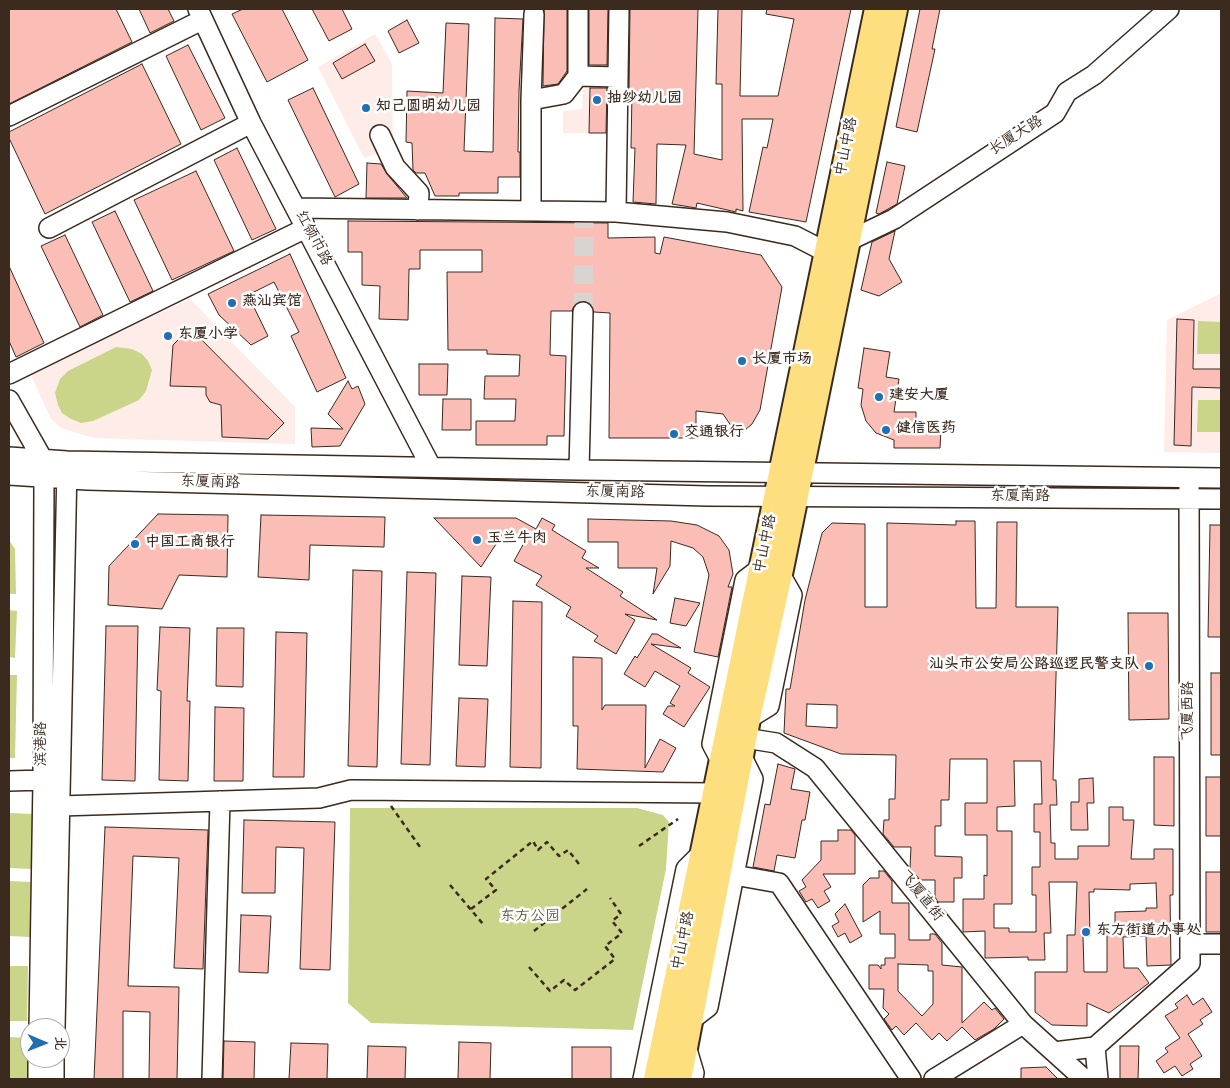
<!DOCTYPE html>
<meta charset="utf-8">
<style>
body{margin:0}
#map{position:relative;width:1230px;height:1088px;overflow:hidden;background:#fff;font-family:Dekko,"LXGW WenKai TC",sans-serif}
canvas{display:block}
.frame{position:absolute;inset:0;border:10px solid #3b2a1e;pointer-events:none}
.north{position:absolute;left:20px;top:1018px;width:50px;height:50px;box-sizing:border-box;background:#fff;border:1px solid #b1aaa5;border-radius:50%;rotate:91deg;font-size:14px;font-weight:700;line-height:20px;text-align:center;color:#3b2a1e}
.north::after{content:'';display:block;margin:auto;width:18px;height:22px;background:#1f6fb2;clip-path:polygon(50% 0,100% 100%,50% 72%,0 100%)}
</style>
<div id="map">
<canvas width="1230" height="1088"></canvas>
<div class="frame"></div>
<div class="north">北</div>
</div>
<script>
const ctx = document.querySelector('canvas').getContext('2d');
ctx.lineJoin = 'round';
function fillPath(path, color) {
  ctx.fillStyle = color;
  ctx.fill(path, 'evenodd');
}
function toPath(rows) {
  const path = new Path2D();
  for (const r of rows) {
    path.moveTo(r[0], r[1]);
    for (let i = 2; i < r.length; i += 2) path.lineTo(r[i], r[i + 1]);
  }
  return path;
}
function strokePath(path, color, width, dash) {
  ctx.strokeStyle = color;
  ctx.lineWidth = width;
  ctx.lineCap = dash ? 'butt' : 'round';
  ctx.setLineDash(dash || []);
  ctx.stroke(path);
}
function drawText(font, color, halo, rows, align = 'center') {
  ctx.font = font + ' Dekko,"LXGW WenKai TC",sans-serif';
  ctx.lineWidth = 5;
  ctx.setLineDash([]);
  ctx.textBaseline = 'middle';
  ctx.strokeStyle = halo;
  ctx.fillStyle = color;
  for (const [text, x, y, turn = 0] of rows) {
    ctx.save();
    ctx.translate(x, y);
    ctx.rotate((+turn || 0) * Math.PI / 180);
    ctx.textAlign = isNaN(turn) ? turn : align;
    if (halo) ctx.strokeText(text, 0, 0);
    ctx.fillText(text, 0, 0);
    ctx.restore();
  }
}
const built = toPath([
 [375,34,392,64,393,149,364,158,318,67],
 [590,83,611,84,610,133,563,133,563,111,582,109,583,90],
 [1221,293,1221,453,1164,452,1167,320],
 [190,299,295,407,295,444,94,438,61,428,51,419,30,373]
]);
const green = toPath([
 [1198,321,1221,322,1221,354,1197,354],
 [116,347,132,349,142,354,148,361,152,370,146,391,139,400,93,421,81,423,71,419,62,413,58,405,55,393,60,379,68,371],
 [1198,400,1221,400,1221,432,1197,432],
 [9,540,15,549,16,594,9,594],
 [9,610,17,611,15,658,9,657],
 [9,675,17,675,15,758,9,758],
 [350,808,637,808,663,815,669,822,666,869,633,1030,371,1023,348,1003],
 [9,813,33,814,32,869,9,868],
 [9,881,31,882,30,937,9,936],
 [9,966,28,966,27,1021,9,1021],
 [9,1037,29,1038,28,1079,9,1079]
]);
const building = toPath([
 [9,9,116,9,132,42,9,104,9,9],
 [139,9,168,9,174,21,150,33,139,9],
 [243,9,282,9,308,60,267,82,232,14,243,9],
 [312,9,342,9,352,29,329,41,312,9],
 [544,9,567,9,567,71,558,84,543,86,544,9],
 [589,9,608,9,607,65,589,65,589,9],
 [630,9,698,9,694,154,722,160,722,84,716,84,718,9,742,9,740,96,778,96,794,19,766,14,767,9,851,9,806,222,749,212,763,147,767,148,773,119,742,119,743,211,736,209,736,212,697,203,696,208,672,204,686,145,657,144,656,204,633,202,635,148,631,148,632,92,629,91,630,9],
 [920,9,940,9,932,49,935,49,917,132,896,127,920,9],
 [495,18,523,19,519,91,518,152,520,152,520,177,498,177,498,193,459,193,459,196,435,196,425,173,416,173,413,170,412,143,406,142,407,91,443,93,446,23,469,24,464,151,493,152,495,18],
 [407,20,419,43,399,53,388,31,407,20],
 [365,44,375,61,342,79,333,63,365,44],
 [188,45,225,118,201,130,166,56,188,45],
 [142,64,181,144,45,214,9,138,9,132,142,64],
 [313,88,359,184,335,197,288,100,313,88],
 [590,88,607,88,606,133,589,133,590,88],
 [237,148,276,229,252,240,214,160,237,148],
 [887,162,905,166,897,204,879,214,876,213,887,162],
 [367,163,381,164,387,174,407,198,366,198,367,163],
 [196,171,234,251,172,280,134,200,196,171],
 [115,211,153,291,130,302,92,222,115,211],
 [348,221,608,223,608,238,655,237,655,253,660,254,664,237,761,255,782,287,760,410,752,424,738,436,723,414,696,411,696,438,609,438,610,313,594,312,589,303,583,301,574,306,572,311,551,311,550,355,566,356,564,436,547,436,547,445,476,445,476,421,515,421,516,399,484,399,485,376,519,376,520,355,487,354,487,350,448,350,447,272,482,272,482,250,420,250,420,269,409,269,408,320,379,319,380,286,362,285,362,252,348,252,348,221],
 [895,231,889,259,902,282,879,296,861,290,872,242,895,231],
 [65,235,103,315,80,327,41,246,65,235],
 [290,254,346,378,317,392,291,336,299,332,274,282,248,295,268,336,251,345,219,315,208,294,290,254],
 [9,266,44,343,16,357,9,341,9,266],
 [1177,319,1194,320,1193,369,1221,369,1221,388,1192,387,1191,446,1174,445,1177,319],
 [190,328,284,423,268,439,222,437,221,405,210,402,206,395,206,387,170,386,173,345,190,328],
 [864,348,890,352,886,377,899,379,894,412,916,412,916,429,941,429,940,448,894,448,894,440,876,433,866,421,861,405,863,389,858,388,864,348],
 [419,364,448,364,447,395,419,395,419,364],
 [348,381,352,389,358,386,365,404,340,446,312,447,311,428,343,429,328,414,348,381],
 [443,399,471,399,471,430,442,430,443,399],
 [158,514,228,515,227,577,179,575,162,609,108,605,109,566,158,514],
 [261,515,385,517,384,547,310,545,309,580,258,577,261,515],
 [434,518,516,518,536,529,542,518,555,525,552,530,586,551,582,558,599,568,586,568,623,592,620,596,657,620,625,614,635,620,616,654,594,641,598,636,566,616,571,607,536,585,542,576,514,561,525,541,506,529,481,567,434,518],
 [588,519,671,521,697,525,719,536,729,550,733,574,728,587,732,587,718,657,694,652,709,575,703,557,693,548,671,541,670,566,653,594,657,568,618,568,618,542,588,542,588,519],
 [956,521,975,521,976,608,996,608,997,522,1017,522,1016,607,1058,607,1053,780,1056,780,1057,805,1050,805,1051,843,1055,843,1055,859,1078,859,1078,846,1109,846,1109,807,1123,807,1123,820,1134,820,1131,859,1154,859,1154,849,1173,849,1173,895,1170,895,1171,965,1147,966,1146,936,1123,937,1124,968,1138,968,1149,983,1109,1013,1087,1003,1087,1026,1052,1025,1035,1012,1035,972,1067,972,1067,935,1075,935,1077,882,1049,882,1051,933,1044,933,1045,960,1028,960,1028,957,985,958,985,931,963,932,963,899,984,899,984,875,987,876,987,835,965,835,965,803,987,803,987,759,950,759,949,800,941,800,941,826,935,826,935,856,962,857,962,878,954,878,954,902,938,902,935,897,935,880,920,880,910,868,911,847,894,847,883,834,884,820,889,820,889,799,895,799,896,755,841,754,784,733,786,689,790,689,805,600,822,533,832,523,865,524,865,607,887,607,887,523,956,525,956,521],
 [807,704,837,705,837,728,806,726,807,704],
 [1014,761,1041,761,1042,804,1034,804,1034,832,1040,832,1040,867,1032,867,1032,895,1036,895,1036,932,1009,932,1009,928,994,928,994,904,1012,904,1012,831,997,831,997,807,1015,806,1014,761],
 [1156,883,1157,908,1146,908,1146,911,1115,912,1115,935,1107,935,1107,972,1084,972,1083,936,1090,936,1089,892,1094,892,1094,889,1130,890,1130,884,1156,883],
 [1210,525,1221,525,1221,637,1208,637,1210,525],
 [353,570,382,571,377,767,348,766,353,570],
 [407,572,436,573,430,765,401,764,407,572],
 [462,576,491,577,487,666,459,665,462,576],
 [675,598,700,603,686,626,670,623,675,598],
 [513,601,542,602,541,768,510,767,513,601],
 [1128,613,1168,613,1169,719,1129,720,1128,613],
 [106,626,138,626,135,781,102,780,106,626],
 [160,627,190,628,187,701,190,701,188,781,159,780,161,691,157,690,160,627],
 [217,628,244,628,243,687,216,686,217,628],
 [276,632,307,633,304,777,273,777,276,632],
 [652,634,657,634,681,648,651,644,691,668,688,673,710,687,684,727,663,714,668,706,675,706,670,703,680,686,655,671,645,687,624,674,635,656,637,658,652,634],
 [573,657,602,658,602,710,605,705,646,705,645,768,660,739,676,748,663,772,577,769,578,726,573,726,573,657],
 [1211,673,1221,673,1221,755,1211,755,1211,673],
 [459,698,488,699,485,767,456,766,459,698],
 [215,707,244,708,243,781,214,781,215,707],
 [1154,757,1174,757,1174,826,1154,825,1154,757],
 [778,764,795,769,791,789,810,792,805,820,802,820,795,858,777,855,774,871,753,867,765,804,770,805,778,764],
 [1206,777,1221,777,1221,836,1206,836,1206,777],
 [1093,778,1094,803,1087,803,1088,830,1071,830,1071,802,1079,802,1079,779,1093,778],
 [244,820,335,822,330,970,300,969,304,848,276,847,275,893,242,893,244,820],
 [105,827,208,830,203,969,174,968,179,858,133,856,128,986,179,987,177,1079,149,1079,150,1012,123,1011,123,1079,94,1079,105,827],
 [838,830,851,830,855,835,855,874,823,874,831,887,824,891,830,901,818,908,812,899,806,902,799,891,806,887,802,880,821,860,821,841,838,841,838,830],
 [879,871,884,871,892,881,892,903,909,903,909,940,930,940,930,934,935,934,942,943,942,965,962,967,962,1023,984,1002,992,1010,995,1008,1004,1019,994,1029,975,1040,962,1027,947,1041,939,1033,932,1040,916,1023,904,1035,896,1026,892,1030,884,1019,889,1014,883,1008,884,989,869,989,869,965,878,965,881,969,881,965,885,965,885,958,895,958,895,934,880,934,880,911,863,922,863,885,870,878,879,878,879,871],
 [898,964,928,965,928,971,933,971,933,1004,922,1016,898,991,898,964],
 [1206,872,1221,872,1221,932,1206,932,1206,872],
 [845,904,862,936,850,943,845,933,838,937,832,926,839,922,835,914,845,904],
 [241,915,271,916,268,973,239,972,241,915],
 [1187,995,1193,1005,1203,998,1212,1012,1200,1020,1203,1024,1188,1034,1202,1056,1190,1064,1193,1069,1182,1076,1175,1066,1164,1073,1156,1061,1168,1052,1165,1048,1180,1038,1165,1016,1178,1008,1175,1004,1187,995],
 [224,1041,255,1042,254,1079,223,1079,224,1041],
 [459,1042,491,1043,490,1079,458,1079,459,1042],
 [291,1043,328,1044,327,1079,289,1079,291,1043],
 [368,1046,406,1047,405,1079,367,1079,368,1046],
 [1120,1046,1139,1046,1138,1079,1120,1079,1120,1046],
 [572,1047,611,1047,611,1079,572,1079,572,1047],
 [1046,1067,1058,1079,1021,1079,1021,1068,1046,1067]
]);
const minorTunnel = toPath([
 [583,312,584,219]
]);
const path = toPath([
 [391,806,420,847],
 [639,846,678,819],
 [450,885,483,924],
 [471,909,496,890,486,879,533,841,538,850,547,842,559,856,568,850,579,864],
 [534,931,587,889],
 [529,967,550,991,564,980,575,990,615,959,605,946,622,933,612,921,621,914,610,898]
]);
const minor = toPath([
 [198,9,251,123,431,467],
 [578,76,578,9],
 [531,100,534,14],
 [9,116,202,20],
 [380,135,395,167,419,193,418,210],
 [296,208,616,212,727,222,795,236,826,252],
 [531,211,531,100,564,94,578,76,618,77],
 [616,212,619,9],
 [49,228,251,123],
 [846,242,894,219,1055,113,1067,92,1094,75,1169,9],
 [9,374,306,228],
 [9,400,43,460,44,478,43,780,39,1028],
 [9,457,67,461,579,470,1221,478],
 [579,470,583,312],
 [9,475,87,480,708,496,1221,499],
 [748,719,769,706,792,595,780,574],
 [745,738,776,743,815,768,1023,1024,1084,1079],
 [722,763,712,744,745,580,762,567],
 [9,781,43,780],
 [60,806,319,798,351,790,715,793],
 [734,875,779,883,911,1079],
 [1191,944,1221,944],
 [691,1020,708,1007,753,779,742,757],
 [55,1028,67,467],
 [686,1046,694,1073,693,1079],
 [1054,1052,1095,1047],
 [38,1079,38,1058],
 [54,1079,54,1058],
 [212,1079,220,801],
 [643,1079,686,869,703,852],
 [934,1079,1023,1024],
 [1098,1079,1095,1047,1190,963,1189,487]
]);
const major = toPath([
 [656,1079,877,9],
 [679,1079,748,719,780,574,895,9]
]);
const markers = [
 [597,100,5,"#1f6fb2"],
 [366,108,5,"#1f6fb2"],
 [232,303,5,"#1f6fb2"],
 [168,336,5,"#1f6fb2"],
 [742,361,5,"#1f6fb2"],
 [879,397,5,"#1f6fb2"],
 [886,430,5,"#1f6fb2"],
 [674,434,5,"#1f6fb2"],
 [477,540,5,"#1f6fb2"],
 [135,544,5,"#1f6fb2"],
 [1149,666,5,"#1f6fb2"],
 [1086,932,5,"#1f6fb2"]
];
const poiNames = [
 ["抽纱幼儿园",607,100],
 ["知己圆明幼儿园",376,108],
 ["燕汕宾馆",242,303],
 ["东厦小学",178,336],
 ["长厦市场",752,361],
 ["建安大厦",889,397],
 ["健信医药",896,430],
 ["交通银行",684,434],
 ["玉兰牛肉",487,540],
 ["中国工商银行",145,544],
 ["汕头市公安局公路巡逻民警支队",1139,666,"right"],
 ["东方街道办事处",1096,932]
];
const streetNames = [
 ["长厦大路",1017,137,-32],
 ["中山中路",848,147,-78],
 ["红领巾路",312,239,62],
 ["东厦南路",210,484,2],
 ["东厦南路",615,494,1],
 ["东厦南路",1020,498],
 ["中山中路",767,544,-78],
 ["飞厦西路",1190,711,-90],
 ["滨港路",43,744,-90],
 ["飞厦直街",920,897,51],
 ["中山中路",685,941,-78]
];
const parkNames = [
 ["东方公园",530,918]
];
fillPath(built, '#feece9');
fillPath(green, '#cad589');
fillPath(building, '#fabeb7');
strokePath(building, '#3b2a1e', 1);
strokePath(minorTunnel, '#d8d4d2', 19, [19, 9]);
strokePath(minor, '#3b2a1e', 22);
strokePath(major, '#3b2a1e', 28);
strokePath(path, '#3b2a1e', 2.5, [5, 4]);
strokePath(minor, '#fff', 19);
strokePath(major, '#fedf80', 24);
for (const [x, y, r, color] of markers) {
  const dot = new Path2D();
  dot.arc(x, y, r, 0, 2 * Math.PI);
  ctx.fillStyle = color;
  ctx.fill(dot);
  strokePath(dot, '#fff', 2);
}
drawText('bold 15px', '#3b2a1e', '#fff', poiNames, 'left');
drawText('15px', '#3b2a1e', '#fff', streetNames);
drawText('15px', '#665d3e', '#fff', parkNames);
</script>
